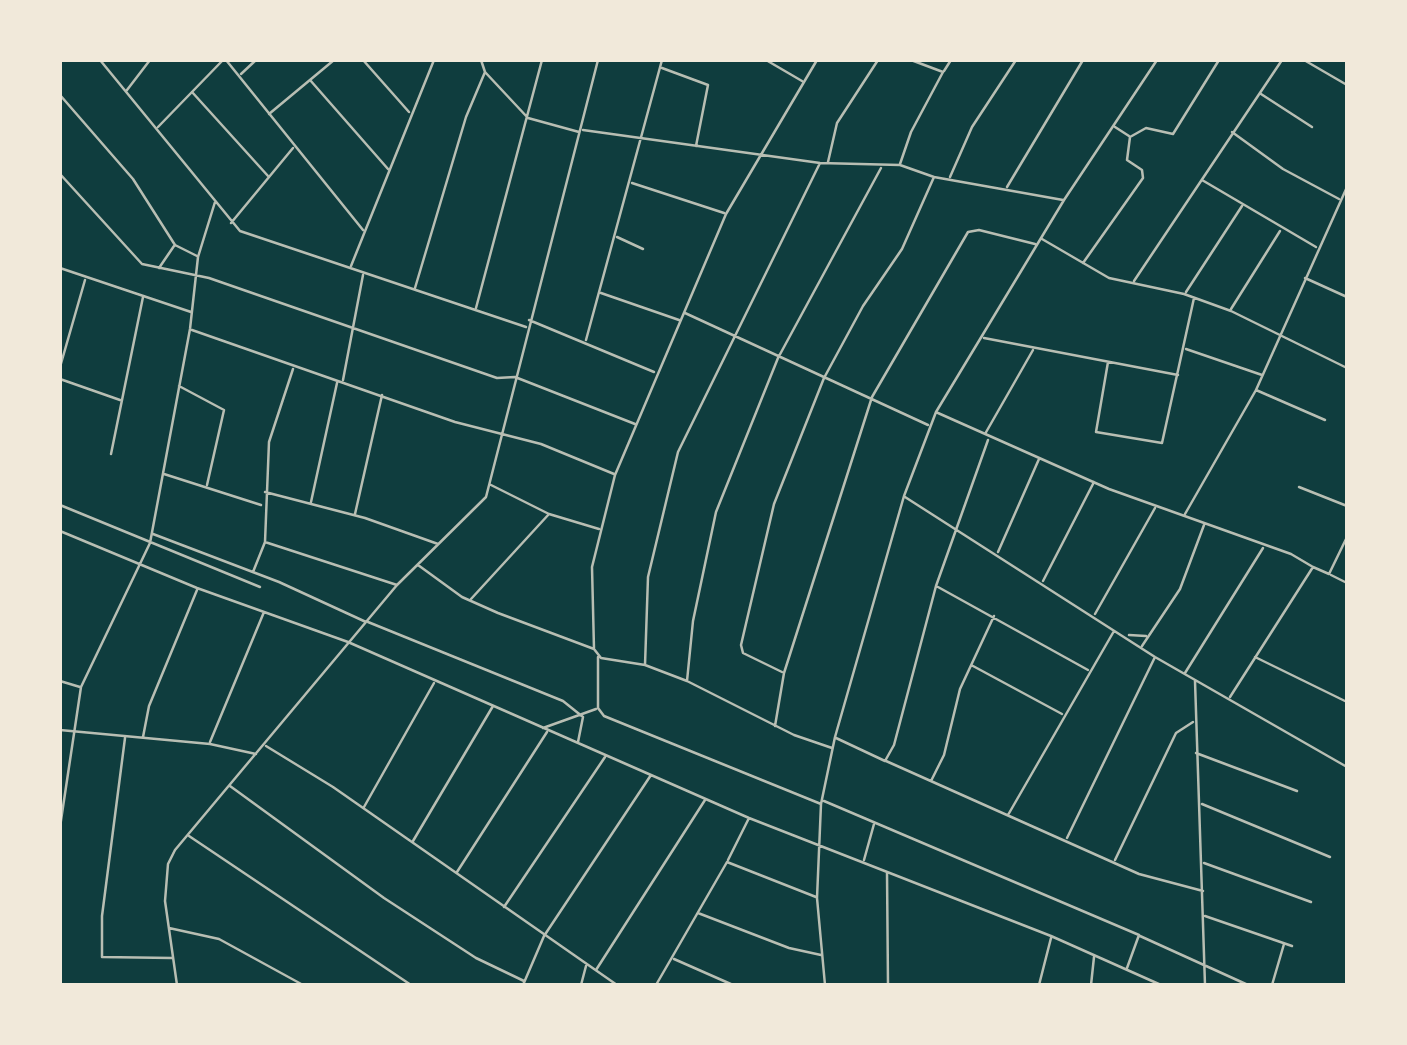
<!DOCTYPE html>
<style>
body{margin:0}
#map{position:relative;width:1407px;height:1045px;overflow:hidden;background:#0f3d3e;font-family:"Work Sans",sans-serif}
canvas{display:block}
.frame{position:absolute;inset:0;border:62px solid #f1e9da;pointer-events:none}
</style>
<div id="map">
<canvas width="1407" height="1045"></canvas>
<div class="frame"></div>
</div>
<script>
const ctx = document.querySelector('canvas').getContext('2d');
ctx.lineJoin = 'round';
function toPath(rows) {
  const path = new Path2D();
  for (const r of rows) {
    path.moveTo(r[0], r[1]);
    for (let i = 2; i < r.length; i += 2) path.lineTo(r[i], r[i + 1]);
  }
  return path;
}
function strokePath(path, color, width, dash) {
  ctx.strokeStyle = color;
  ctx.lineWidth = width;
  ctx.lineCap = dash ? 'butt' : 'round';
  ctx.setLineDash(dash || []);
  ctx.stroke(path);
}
const minor = toPath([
 [100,60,240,231,526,327],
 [226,60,363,230],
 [363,60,409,112],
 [481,60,485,72,528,118,579,132],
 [766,60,802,81],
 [1304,60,1347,85],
 [662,68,708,85,696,146],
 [944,71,951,60],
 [241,74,256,60],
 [310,80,388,169],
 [127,90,150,60],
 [192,92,268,176],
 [1261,94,1312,127],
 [60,95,133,179,175,245,197,256],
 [269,114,334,60],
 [158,127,223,60],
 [1115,127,1129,136],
 [583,130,820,163,900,165,934,177,1063,200],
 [1232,132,1283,169,1339,199],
 [828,162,837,123,878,60],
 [900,164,911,132,943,72,911,60],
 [60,174,142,264,209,278,497,378,515,377,635,424],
 [950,177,972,127,1016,60],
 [1202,180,1316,247],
 [632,183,724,213],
 [1007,187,1083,60],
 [231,223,293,148],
 [617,237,643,249],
 [1042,239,1109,278,1184,294,1231,311,1347,368],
 [1083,263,1143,178,1142,170,1127,160,1130,137,1146,128,1173,134,1219,60],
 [351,266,434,60],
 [60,268,191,312],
 [159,268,174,246],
 [1305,278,1347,297],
 [1134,281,1282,60],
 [415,288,466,117,485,72],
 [1186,292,1242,206],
 [601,293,679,320],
 [476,308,542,60],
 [1231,309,1280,231],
 [685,313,928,425],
 [529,320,654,372],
 [192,330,455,422,541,444,614,474],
 [984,338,1178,375],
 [586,340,662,60],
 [1186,349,1262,375],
 [1108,362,1096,432,1162,443,1194,298],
 [60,367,85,280],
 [293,369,269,442,265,542,397,585],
 [60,379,120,400],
 [343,380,363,275],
 [179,386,224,410,207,485],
 [1256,390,1347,187],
 [938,413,1109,489,1291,554,1313,567],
 [985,434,1033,350],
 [111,454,143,297],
 [164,474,261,505],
 [491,485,549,514,599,529],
 [1299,487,1347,506],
 [265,492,365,518,438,544],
 [905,497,1155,657,1347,767],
 [311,502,337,383],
 [60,505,260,587],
 [355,514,382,395],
 [1185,514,1256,390,1325,420],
 [60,531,197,588,348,642,749,818,1051,936,1161,985],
 [153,534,279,582,366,622],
 [998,552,1039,459],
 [418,565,462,597,498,613,594,649,601,658,645,665,687,681,794,735,832,748],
 [253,572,265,542],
 [1331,575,1347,583],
 [1043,581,1094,482],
 [938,587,1088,670],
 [471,599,549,514],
 [1095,614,1155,508],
 [368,622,563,701,583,717,578,742],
 [1129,635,1146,636],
 [1142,646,1180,589,1204,525],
 [594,649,592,567,615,475,726,214,817,60],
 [598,657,598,708,604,716,821,804],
 [1255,657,1347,702],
 [645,665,648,577,678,452,820,163],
 [973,666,1062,714],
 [782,672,743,653,741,645,774,504,824,378,863,306,902,249,934,177],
 [1185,673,1263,548],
 [60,681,80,687],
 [687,681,693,621,716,512,778,358,881,168],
 [1195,681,1205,985],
 [1230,697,1313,567,1329,574,1347,537],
 [775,726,784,673,872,397,968,232,979,230,1035,244],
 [543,728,596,709],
 [60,730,210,744,256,754],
 [143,737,149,706,197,590],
 [125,738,102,916,102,957,172,958],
 [836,738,885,761,894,745,936,586,988,440],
 [210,742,264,612],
 [266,746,333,787,617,985],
 [1196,753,1297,791],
 [886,761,1139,874,1203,891],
 [931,781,944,755,960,689,994,616],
 [230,786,384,898,476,958,524,981],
 [824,801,1139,935,1127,968],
 [1202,804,1330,857],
 [364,807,434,683],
 [1008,815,1114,631],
 [60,827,81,687,150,543,190,329,198,257,215,202],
 [189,836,411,985],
 [1067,838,1155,657],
 [413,841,493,706],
 [728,860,749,818],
 [864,860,874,824],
 [1115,860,1176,733,1193,722],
 [1204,863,1311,902],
 [457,872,547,732],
 [887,872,888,985],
 [504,907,605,757],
 [698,913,789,948,821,955],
 [1205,916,1292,946],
 [169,928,219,939,303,985],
 [1140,936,1248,985],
 [674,959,733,985],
 [596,970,705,800],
 [177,985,165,901,168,864,175,850,397,585,486,497,598,60],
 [523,985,544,936,651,775],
 [581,985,586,966],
 [656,985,727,862,816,897],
 [825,985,817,898,821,804,835,737,904,496,936,412,1064,200,1157,60],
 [1039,985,1051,938],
 [1091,985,1094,957],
 [1272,985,1284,944]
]);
strokePath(minor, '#b8beb3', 2.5);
</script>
